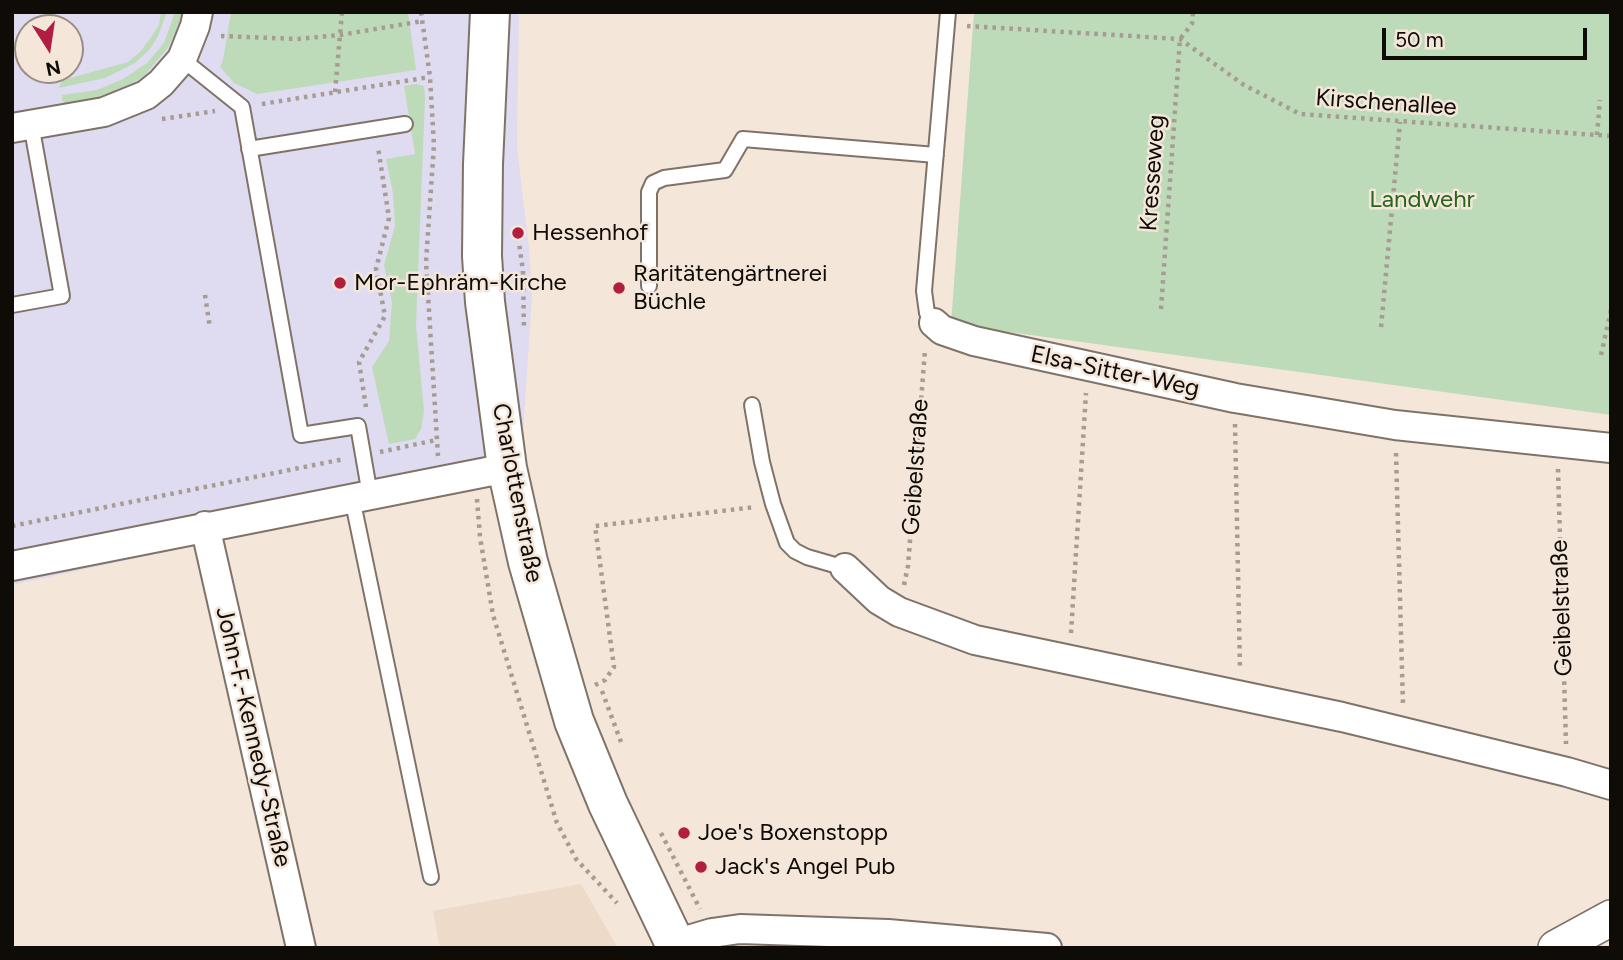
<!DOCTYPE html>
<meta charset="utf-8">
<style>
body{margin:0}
#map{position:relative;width:1623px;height:960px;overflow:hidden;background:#f4e6d9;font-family:Figtree,sans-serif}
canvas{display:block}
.frame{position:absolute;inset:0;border:14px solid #0f0b07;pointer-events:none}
.north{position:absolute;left:14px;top:14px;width:70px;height:70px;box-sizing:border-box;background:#f4e6d9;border:2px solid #988e85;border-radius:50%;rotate:168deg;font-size:19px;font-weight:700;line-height:28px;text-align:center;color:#0f0b07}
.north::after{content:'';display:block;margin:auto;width:24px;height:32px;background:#b11e41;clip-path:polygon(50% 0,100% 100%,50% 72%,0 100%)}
.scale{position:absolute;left:1382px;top:28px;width:205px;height:32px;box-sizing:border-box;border:4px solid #0f0b07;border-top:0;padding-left:9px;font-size:21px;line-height:24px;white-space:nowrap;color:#0f0b07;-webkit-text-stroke:5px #f4e6d9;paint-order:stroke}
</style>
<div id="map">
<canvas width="1623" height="960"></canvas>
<div class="frame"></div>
<div class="north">N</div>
<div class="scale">50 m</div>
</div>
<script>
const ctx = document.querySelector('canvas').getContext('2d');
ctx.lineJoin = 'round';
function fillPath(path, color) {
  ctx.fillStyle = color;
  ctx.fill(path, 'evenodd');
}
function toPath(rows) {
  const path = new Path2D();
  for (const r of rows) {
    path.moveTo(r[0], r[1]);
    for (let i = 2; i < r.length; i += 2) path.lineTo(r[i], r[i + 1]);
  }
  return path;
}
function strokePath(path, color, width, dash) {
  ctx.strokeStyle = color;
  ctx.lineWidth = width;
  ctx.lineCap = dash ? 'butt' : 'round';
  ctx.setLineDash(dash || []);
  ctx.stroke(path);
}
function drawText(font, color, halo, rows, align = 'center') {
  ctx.font = font + ' Figtree,sans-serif';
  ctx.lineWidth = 5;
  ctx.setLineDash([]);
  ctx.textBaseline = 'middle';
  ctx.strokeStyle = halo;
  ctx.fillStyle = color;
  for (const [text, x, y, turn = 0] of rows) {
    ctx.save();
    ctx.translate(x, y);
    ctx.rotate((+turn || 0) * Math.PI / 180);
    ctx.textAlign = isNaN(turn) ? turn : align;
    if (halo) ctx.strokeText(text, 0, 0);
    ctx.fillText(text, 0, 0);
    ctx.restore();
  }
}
const commercial = toPath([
 [12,12,519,12,517,146,529,249,532,298,520,475,12,585],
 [28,28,70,28,70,70,28,70]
]);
const built = toPath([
 [581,884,618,948,440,948,433,911]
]);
const green = toPath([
 [161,12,167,12,158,36,150,49,135,63,105,78,58,88,63,80,128,62,140,52,152,36,159,25],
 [175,12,183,12,177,30,167,49,143,77,118,91,92,99,65,103,62,100,62,95,97,90,123,79,147,63,164,43],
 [231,12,408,12,416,70,257,94,234,83,220,67,223,60],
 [974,12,1611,12,1611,415,951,324],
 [416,84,424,86,425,98,416,325,424,411,421,429,415,439,389,444,372,367,389,341,392,302,384,265,395,226,393,193,386,159,415,154,404,86]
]);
const path = toPath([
 [421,12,430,77,434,145,426,262,438,456],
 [967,26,1180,39,1244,85,1300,114,1611,136],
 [221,36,297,39,340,35,423,21],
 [335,92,342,12],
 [262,104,430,77],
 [162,119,215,111],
 [1597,135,1600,100],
 [517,229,523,271,524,329],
 [205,295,210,328],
 [1161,309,1180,39,1192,24,1193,12],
 [1381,327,1400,122],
 [1601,355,1611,310],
 [366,407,359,362,385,316,376,269,389,218,378,147],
 [1235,424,1240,670],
 [380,452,436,440],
 [1396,453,1403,706],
 [1558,469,1566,744],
 [477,499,480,537,493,615,557,823,576,859,617,903],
 [12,526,344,459],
 [904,585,908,566,925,350],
 [1071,633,1086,393],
 [595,685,605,680,614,667,595,526,755,507],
 [602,691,621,742],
 [661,833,700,909]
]);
const service = toPath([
 [182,59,242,107,301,435,358,426,370,495],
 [249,149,405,124],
 [649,286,649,192,653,183,664,178,725,170,743,139,936,155],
 [12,305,62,296,31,124],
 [934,323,927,313,924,291,948,12],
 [752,405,762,462,773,504,787,543,795,551,807,557,845,568],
 [352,498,431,877]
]);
const minor = toPath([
 [12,128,104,112,146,95,161,83,182,59,195,26,198,12],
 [934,323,942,330,974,341,1235,398,1395,425,1611,448],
 [205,526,301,948],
 [12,566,507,468],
 [845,568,879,600,899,612,975,640,1342,717,1567,772,1611,785],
 [675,944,712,933,740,929,888,934,1047,948]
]);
const tertiary = toPath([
 [1556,948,1611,918]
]);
const secondary = toPath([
 [490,12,483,164,482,256,485,302,507,468,528,562,574,721,608,804,677,948]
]);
const markers = [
 [518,233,7,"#b11e41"],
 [340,283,7,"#b11e41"],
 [619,288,7,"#b11e41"],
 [684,833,7,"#b11e41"],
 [701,867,7,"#b11e41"]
];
const streetNames = [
 ["Kirschenallee",1386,103,4],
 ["Kresseweg",1153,173,-86],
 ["Elsa-Sitter-Weg",1115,372,12],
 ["Geibelstraße",916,467,-86],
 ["Charlottenstraße",517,493,79],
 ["Geibelstraße",1562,608,-92],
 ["John-F.-Kennedy-Straße",253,737,77]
];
const parkNames = [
 ["Landwehr",1422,200]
];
const poiNames = [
 ["Hessenhof",532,233],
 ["Raritätengärtnerei",633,274],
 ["Büchle",633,302],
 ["Mor-Ephräm-Kirche",354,283],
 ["Joe's Boxenstopp",698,833],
 ["Jack's Angel Pub",715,867]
];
fillPath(commercial, '#dfdbf1');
fillPath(built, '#eddac8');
fillPath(green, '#bddbb8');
strokePath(service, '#7f7368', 18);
strokePath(minor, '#7f7368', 32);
strokePath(tertiary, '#7f7368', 38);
strokePath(secondary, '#7f7368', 42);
strokePath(path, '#a69c92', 4.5, [3.5, 5]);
strokePath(service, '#fff', 14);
strokePath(minor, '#fff', 28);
strokePath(tertiary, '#fff', 35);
strokePath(secondary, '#fff', 38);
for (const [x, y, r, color] of markers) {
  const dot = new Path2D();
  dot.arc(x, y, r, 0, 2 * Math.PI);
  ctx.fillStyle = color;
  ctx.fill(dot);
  strokePath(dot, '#f4e6d9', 2.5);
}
drawText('24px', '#0f0b07', '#f4e6d9', streetNames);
drawText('24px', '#26651b', '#f4e6d9', parkNames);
drawText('24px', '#0f0b07', '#f4e6d9', poiNames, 'left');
</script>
